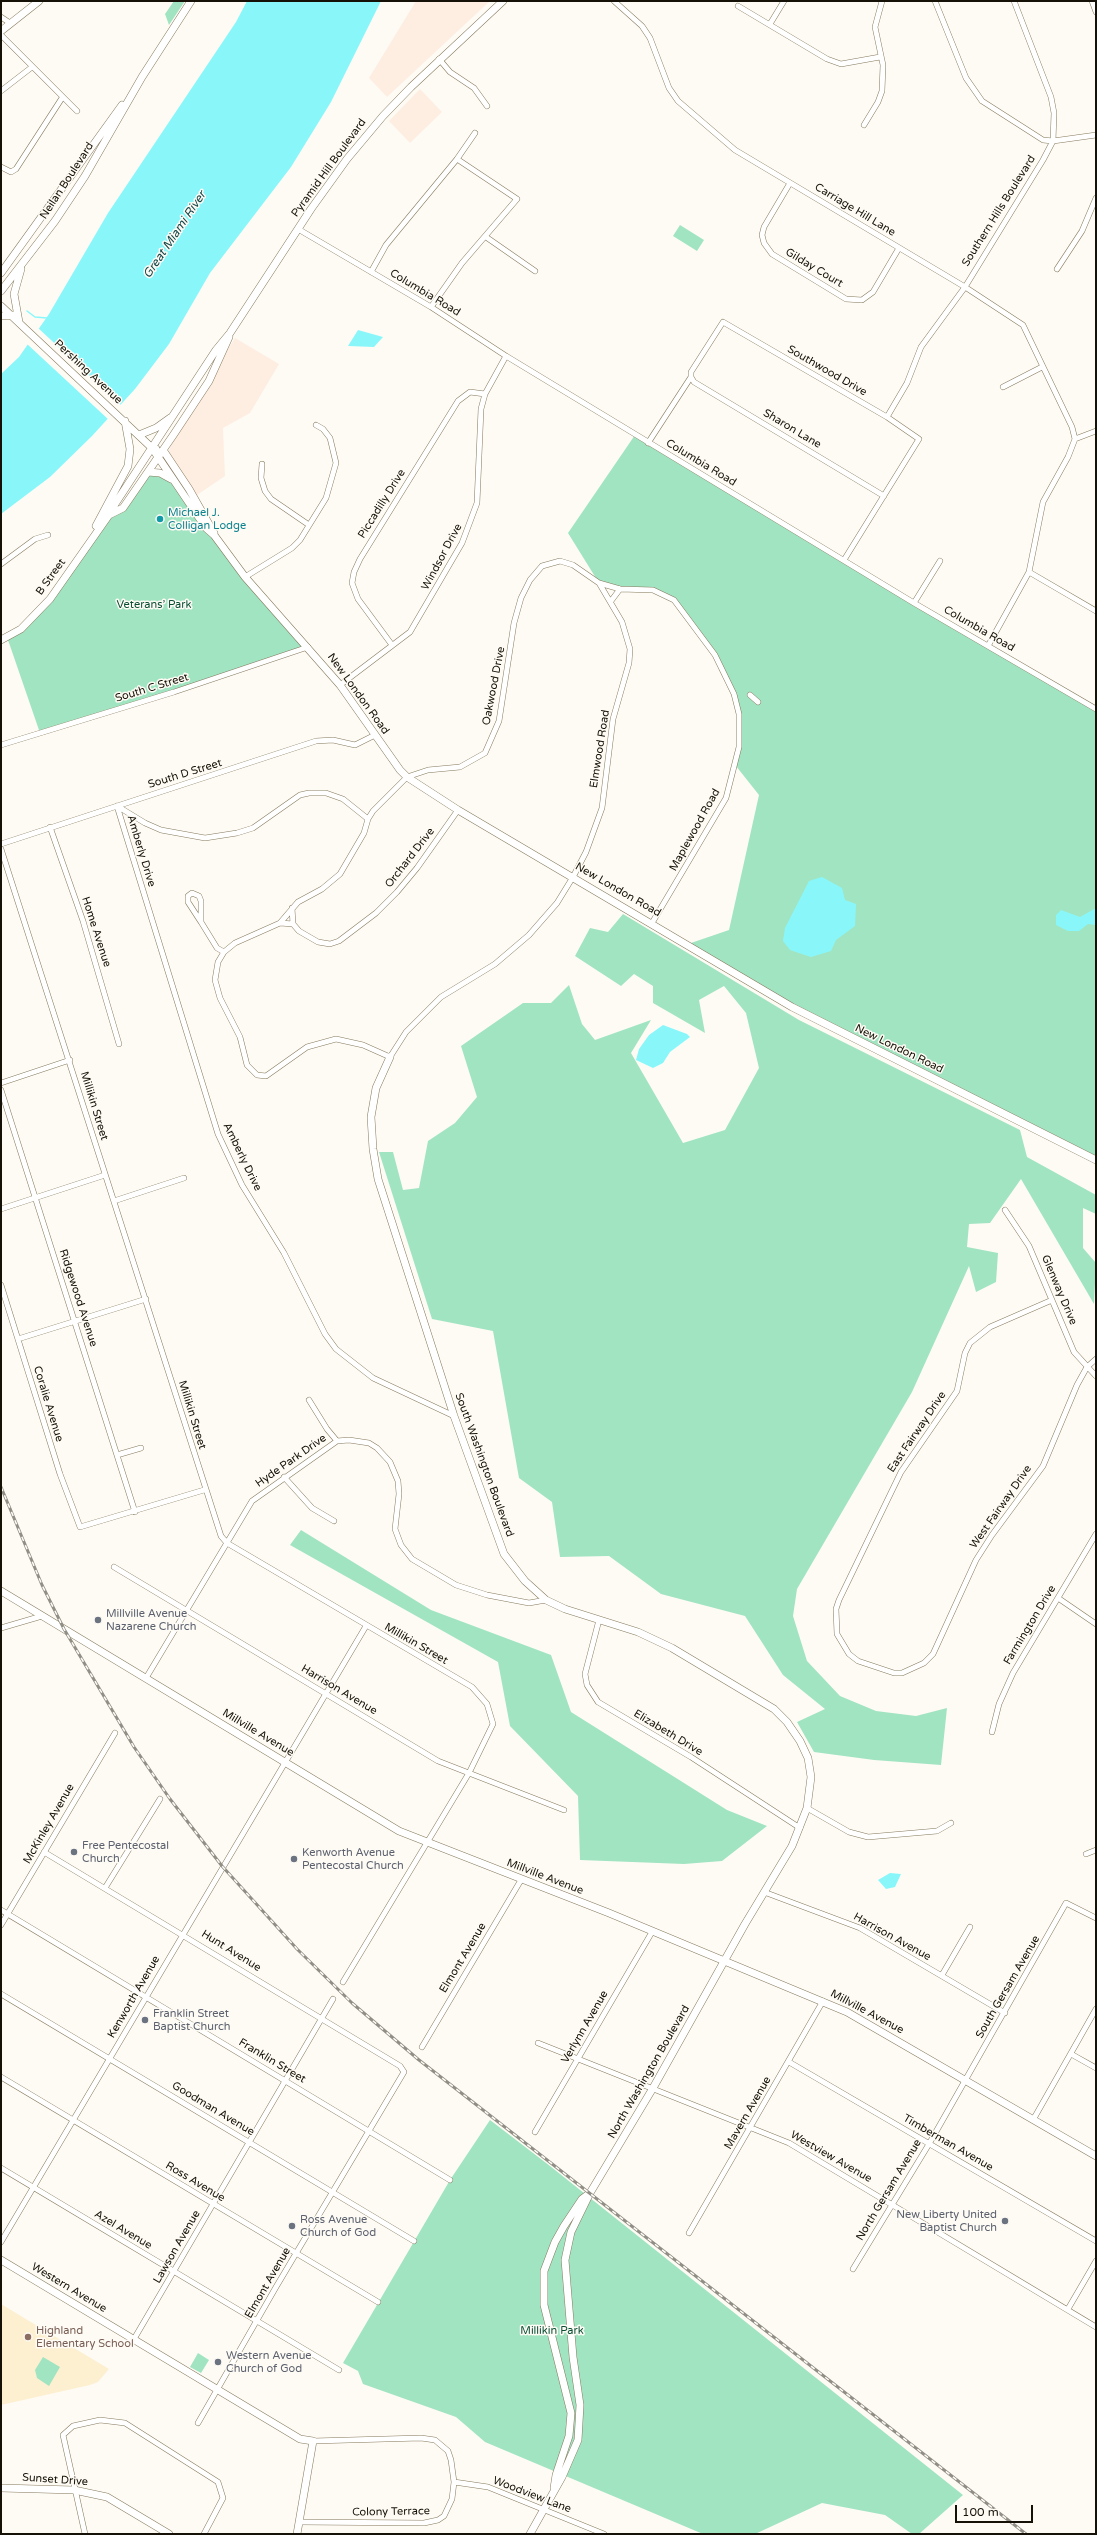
<!DOCTYPE html>
<meta charset="utf-8">
<style>
body{margin:0}
#map{position:relative;width:1097px;height:2535px;overflow:hidden;background:#fefbf5;font-family:"Varela Round",sans-serif}
canvas{display:block}
.frame{position:absolute;inset:0;border:2px solid #151106;pointer-events:none}
.scale{position:absolute;left:955px;top:2505px;width:78px;height:18px;box-sizing:border-box;border:2px solid #151106;border-top:0;padding-left:5px;font-size:12px;line-height:14px;white-space:nowrap;color:#151106;-webkit-text-stroke:3px #fefbf5;paint-order:stroke}
</style>
<div id="map">
<canvas width="1097" height="2535"></canvas>
<div class="frame"></div>
<div class="scale">100 m</div>
</div>
<script>
const ctx = document.querySelector('canvas').getContext('2d');
ctx.lineJoin = 'round';
function fillPath(path, color) {
  ctx.fillStyle = color;
  ctx.fill(path, 'evenodd');
}
function toPath(rows) {
  const path = new Path2D();
  for (const r of rows) {
    path.moveTo(r[0], r[1]);
    for (let i = 2; i < r.length; i += 2) path.lineTo(r[i], r[i + 1]);
  }
  return path;
}
function strokePath(path, color, width, dash) {
  ctx.strokeStyle = color;
  ctx.lineWidth = width;
  ctx.lineCap = dash ? 'butt' : 'round';
  ctx.setLineDash(dash || []);
  ctx.stroke(path);
}
function drawText(font, color, halo, rows, align = 'center') {
  ctx.font = font + ' "Varela Round",sans-serif';
  ctx.lineWidth = 3;
  ctx.setLineDash([]);
  ctx.textBaseline = 'middle';
  ctx.strokeStyle = halo;
  ctx.fillStyle = color;
  for (const [text, x, y, turn = 0] of rows) {
    ctx.save();
    ctx.translate(x, y);
    ctx.rotate((+turn || 0) * Math.PI / 180);
    ctx.textAlign = isNaN(turn) ? turn : align;
    if (halo) ctx.strokeText(text, 0, 0);
    ctx.fillText(text, 0, 0);
    ctx.restore();
  }
}
const commercial = toPath([
 [416,1,490,1,387,97,369,78],
 [420,89,442,112,410,143,389,121],
 [235,338,279,364,250,413,223,428,225,476,197,495,169,454,169,450,182,421]
]);
const built = toPath([
 [1,2304,109,2369,98,2382,90,2385,1,2405]
]);
const green = toPath([
 [174,1,185,1,169,25,165,14],
 [680,225,704,240,697,251,673,236],
 [635,435,1096,709,1096,1160,838,1032,688,944,729,930,759,795,736,766,739,714,725,673,675,600,653,590,620,589,599,583,568,533],
 [148,472,166,475,206,528,308,647,40,733,7,637,33,617,100,527,117,512],
 [623,914,799,1020,1020,1130,1027,1157,1096,1195,1096,1214,1083,1208,1083,1248,1096,1263,1094,1304,1021,1179,990,1223,969,1224,967,1247,998,1253,996,1282,976,1292,969,1266,912,1392,797,1589,793,1616,807,1661,840,1696,876,1711,916,1716,947,1708,941,1765,874,1760,814,1752,797,1722,825,1709,783,1675,745,1616,661,1594,609,1556,560,1557,552,1502,519,1478,493,1331,432,1319,379,1152,393,1152,403,1190,419,1188,428,1141,455,1123,477,1097,461,1046,523,1003,551,1003,569,985,582,1024,595,1040,651,1020,631,1053,683,1143,725,1130,759,1068,746,1013,724,986,699,1000,705,1033,653,1003,653,986,634,974,621,986,575,956,590,928,608,932],
 [301,1530,431,1610,551,1655,571,1712,727,1810,767,1826,722,1861,684,1864,580,1860,578,1796,510,1726,498,1662,290,1545],
 [490,2120,550,2166,963,2495,919,2534,912,2534,885,2515,822,2503,755,2534,703,2534,485,2442,456,2417,363,2384,358,2371,343,2363,450,2180],
 [198,2353,209,2360,201,2373,190,2367],
 [43,2357,60,2367,49,2386,37,2378,35,2370]
]);
const water = toPath([
 [247,1,381,1,331,102,291,167,210,273,169,344,135,389,92,436,50,477,1,514,1,374,19,357,49,314,108,213,236,22],
 [358,330,383,337,374,347,348,346],
 [822,877,842,888,845,900,856,904,855,926,836,940,831,951,811,957,790,950,783,941,785,928,809,881],
 [1096,908,1096,925,1088,924,1079,931,1068,931,1056,925,1056,915,1061,910,1080,917],
 [663,1025,687,1034,690,1037,670,1052,663,1063,653,1068,636,1060,639,1049,649,1035],
 [890,1873,901,1874,895,1887,886,1889,878,1880]
]);
const pier = toPath([
 [37,327,122,406,109,420,26,343]
]);
const stream = toPath([
 [27,311,35,317,47,318]
]);
const street = toPath([
 [614,1,642,26,650,38,669,88,678,101,735,150,965,287,1023,325,1072,427,1075,439],
 [935,1,966,78,982,101,1043,140,1053,141,1096,135],
 [1092,1,1096,12],
 [738,6,827,59,841,64,880,57],
 [1,17,10,23],
 [770,24,784,1],
 [1,35,77,111],
 [439,59,450,72,474,88,487,106],
 [1,91,32,67],
 [864,125,878,102,882,91,883,65,875,27,882,1],
 [1,167,11,172,16,169,62,98],
 [790,183,764,227,762,235,764,243,772,254,846,299,862,300,873,292,899,248],
 [298,229,431,307,506,356,914,603,1096,709],
 [486,237,535,271],
 [1057,269,1082,231,1096,198],
 [371,272,386,245,457,159,475,133],
 [431,307,462,263,517,199,457,159],
 [691,377,694,382,884,496],
 [1003,387,1042,367],
 [887,417,907,383,921,347,965,287,1043,160,1053,141,1054,113,1051,97,1014,1],
 [1075,439,1096,431],
 [648,443,691,377,691,372,723,322,887,417,919,439,844,560],
 [262,464,261,478,265,491,271,499,309,525],
 [560,561,573,565,599,583,622,622,630,649,629,663,613,719,602,808,586,852,573,877,557,903,529,935,495,964,441,997,406,1032,390,1057,363,1045,336,1039,307,1047,266,1076,257,1075,247,1065,240,1037,220,998,215,980,218,962,224,952,235,943,280,923,298,902,322,889,340,874,364,833,368,819,373,811,407,777,428,770,460,767,485,753,499,721,514,623,521,598,530,580,542,566,560,561],
 [1,564,35,539,48,535],
 [1029,572,1096,611],
 [245,577,292,548,300,540,326,498,336,463,330,438,323,429,316,425],
 [599,583,620,589,653,590,674,600,715,655,734,694,739,714,739,747,726,798,652,923],
 [611,601,620,589],
 [914,603,940,561],
 [392,645,358,599,352,583,354,572,360,559,458,401,470,392,485,394],
 [988,646,1029,572,1043,502,1068,457,1075,439],
 [340,685,410,632,462,543,477,503,481,409,485,394,506,356],
 [750,695,758,702],
 [1,745,174,692,308,647],
 [117,806,218,1134,242,1185,284,1253,325,1334,336,1349,373,1378,454,1416],
 [117,806,145,823,161,830,205,838,237,833,253,828,300,795,309,793,326,793,343,799,368,819],
 [50,827,83,921,119,1044],
 [1,844,316,741,333,740,355,745,375,735],
 [1,849,221,1536,227,1543,472,1687,487,1704,493,1724,469,1773,343,1982],
 [292,908,293,924,299,931,318,942,330,944,339,941,376,913,397,892,417,868,458,810],
 [201,922,188,902,188,896,192,893,199,896,201,901,201,922,217,948,224,952],
 [280,923,293,924],
 [1,1083,70,1060],
 [1,1090,135,1512],
 [114,1201,184,1178],
 [1,1209,105,1175],
 [1005,1210,1029,1246,1074,1352,1096,1376],
 [1,1285,60,1474,80,1527,204,1490],
 [1052,1300,990,1327,970,1343,965,1353,957,1391,901,1472,839,1600,836,1609,837,1634,849,1654,858,1661,894,1673,902,1673,924,1663,933,1654,976,1560,992,1535,1043,1466,1077,1385,1087,1367,1096,1359],
 [18,1339,146,1299],
 [309,1400,327,1429,337,1441],
 [117,1455,141,1448],
 [284,1477,312,1508,334,1521],
 [114,1567,438,1761,564,1810],
 [1058,1598,1096,1624],
 [599,1620,585,1674,587,1685,598,1702,691,1757,800,1828],
 [1,1628,42,1616],
 [146,1678,252,1501,337,1441,349,1440,369,1443,377,1448,390,1462,398,1481,399,1494,395,1529,401,1545,412,1559,456,1585,487,1595,529,1603,546,1600],
 [992,1732,999,1704,1013,1673,1096,1534],
 [807,1808,849,1832,868,1837,937,1831,951,1823],
 [44,1852,400,2066,404,2072,276,2287,198,2423],
 [1086,1854,1096,1850],
 [105,1888,160,1799],
 [764,1892,860,1928,1005,2013],
 [1,1910,450,2180],
 [1,1925,115,1733],
 [942,1975,970,1927],
 [1,1994,414,2241],
 [538,2043,789,2143,1096,2327],
 [422,2047,521,1880],
 [1071,2054,1096,2068],
 [789,2062,1096,2241],
 [1,2077,378,2302],
 [1033,2120,1096,2009],
 [535,2132,652,1932],
 [1,2168,339,2370],
 [689,2233,823,2001],
 [1,2242,366,1626],
 [853,2269,929,2144,1066,1903,1096,1918],
 [1068,2309,1096,2261],
 [134,2339,333,1999],
 [454,2482,488,2487,604,2534],
 [300,2522,424,2523,438,2520,444,2516,452,2499,454,2482,451,2460,448,2451,435,2440,421,2438,313,2441],
 [85,2534,63,2435,73,2426,100,2420,125,2423,218,2482,223,2498,204,2534]
]);
const secondary = toPath([
 [1,31,39,1],
 [1,273,122,105],
 [1,291,55,221,85,176,142,77,191,1],
 [1,306,152,448,156,449],
 [1,316,12,315],
 [19,322,14,294,21,269],
 [139,435,156,428,170,418],
 [152,448,206,528,214,535,245,577,340,685,400,770,407,777,458,810,792,1007,1096,1160],
 [163,450,189,489,214,533],
 [148,472,160,473,171,479],
 [109,515,123,508,174,434,209,381,229,337],
 [96,526,128,466,130,449,125,421],
 [1,640,21,629,50,599,109,515,113,507,216,350,230,333,311,209,347,159,383,116,411,87,503,1],
 [390,1057,376,1088,371,1117,373,1149,378,1179,454,1416,504,1554,525,1581,546,1600,565,1609,638,1632,672,1648,774,1709,787,1722,800,1741,808,1758,811,1777,807,1808,792,1846,745,1924,653,2088,590,2193,571,2232,565,2260,573,2357,580,2405,578,2440,562,2477,530,2534],
 [1,1591,399,1831,609,1913,847,2012,1096,2156],
 [1,2260,300,2439,313,2441,297,2534],
 [1,2488,74,2490,107,2497,169,2534],
 [554,2488,556,2475,569,2436,571,2413,544,2305,544,2271,555,2242,564,2226,582,2199,590,2193]
]);
const rail = toPath([
 [1,1487,42,1585,64,1629,134,1747,170,1799,222,1866,297,1949,352,2003,419,2060,1026,2534]
]);
const markers = [
 [160,519,4,"#0f9aa8"],
 [98,1620,4,"#6b7280"],
 [74,1852,4,"#6b7280"],
 [294,1859,4,"#6b7280"],
 [145,2020,4,"#6b7280"],
 [1005,2221,4,"#6b7280"],
 [292,2226,4,"#6b7280"],
 [28,2337,4,"#8d6e63"],
 [218,2362,4,"#6b7280"]
];
const streetNames = [
 ["Pyramid Hill Boulevard",329,168,-54],
 ["Neilan Boulevard",67,181,-57],
 ["Carriage Hill Lane",855,210,31],
 ["Southern Hills Boulevard",999,211,-58],
 ["Gilday Court",814,268,31],
 ["Columbia Road",425,293,31],
 ["Southwood Drive",827,371,30],
 ["Pershing Avenue",88,372,43],
 ["Sharon Lane",792,429,31],
 ["Columbia Road",701,463,31],
 ["Piccadilly Drive",382,504,-58],
 ["Windsor Drive",442,557,-62],
 ["B Street",51,577,-54],
 ["Columbia Road",979,629,30],
 ["Oakwood Drive",494,686,-79],
 ["South C Street",152,688,-17],
 ["New London Road",358,694,54],
 ["Elmwood Road",600,749,-81],
 ["South D Street",185,774,-17],
 ["Maplewood Road",695,830,-61],
 ["Amberly Drive",141,851,73],
 ["Orchard Drive",410,858,-52],
 ["New London Road",618,890,30],
 ["Home Avenue",96,932,72],
 ["New London Road",899,1049,26],
 ["Millikin Street",94,1106,73],
 ["Amberly Drive",242,1157,64],
 ["Glenway Drive",1059,1290,67],
 ["Ridgewood Avenue",78,1298,72],
 ["Coralie Avenue",48,1404,73],
 ["Millikin Street",192,1415,73],
 ["East Fairway Drive",917,1432,-56],
 ["Hyde Park Drive",291,1461,-35],
 ["South Washington Boulevard",484,1465,70],
 ["West Fairway Drive",1001,1507,-55],
 ["Farmington Drive",1030,1625,-59],
 ["Millikin Street",416,1644,30],
 ["Harrison Avenue",339,1690,31],
 ["Millville Avenue",258,1733,31],
 ["Elizabeth Drive",668,1733,31],
 ["McKinley Avenue",49,1824,-60],
 ["Millville Avenue",545,1877,21],
 ["Harrison Avenue",892,1937,29],
 ["Hunt Avenue",231,1951,32],
 ["Elmont Avenue",463,1958,-59],
 ["South Gersam Avenue",1008,1987,-60],
 ["Kenworth Avenue",134,1997,-60],
 ["Millville Avenue",867,2012,28],
 ["Verlynn Avenue",585,2027,-60],
 ["Franklin Street",272,2061,31],
 ["North Washington Boulevard",649,2072,-60],
 ["Goodman Avenue",213,2109,31],
 ["Mavern Avenue",748,2113,-60],
 ["Timberman Avenue",948,2143,30],
 ["Westview Avenue",831,2157,30],
 ["Ross Avenue",195,2182,31],
 ["North Gersam Avenue",889,2190,-59],
 ["Azel Avenue",123,2230,31],
 ["Lawson Avenue",177,2247,-60],
 ["Elmont Avenue",268,2283,-60],
 ["Western Avenue",69,2288,31],
 ["Sunset Drive",55,2480,4],
 ["Woodview Lane",532,2495,21],
 ["Colony Terrace",391,2512,-1]
];
const cultureNames = [
 ["Michael J.",168,513],
 ["Colligan Lodge",168,526]
];
const parkNames = [
 ["Veterans’ Park",154,605],
 ["Millikin Park",552,2331]
];
const worshipNames = [
 ["Millville Avenue",106,1614],
 ["Nazarene Church",106,1627],
 ["Free Pentecostal",82,1846],
 ["Church",82,1859],
 ["Kenworth Avenue",302,1853],
 ["Pentecostal Church",302,1866],
 ["Franklin Street",153,2014],
 ["Baptist Church",153,2027],
 ["New Liberty United",997,2215,"right"],
 ["Baptist Church",997,2228,"right"],
 ["Ross Avenue",300,2220],
 ["Church of God",300,2233],
 ["Western Avenue",226,2356],
 ["Church of God",226,2369]
];
const educationNames = [
 ["Highland",36,2331],
 ["Elementary School",36,2344]
];
const waterNames = [
 ["Great Miami River",175,235,-56]
];
fillPath(commercial, '#feeee1');
fillPath(built, '#fdf0d1');
fillPath(green, '#a1e4c2');
fillPath(water, '#89f7fa');
fillPath(pier, '#fefbf5');
strokePath(stream, '#89f7fa', 1.5);
strokePath(street, '#867a5d', 6);
strokePath(secondary, '#867a5d', 8);
strokePath(street, '#fff', 5);
strokePath(secondary, '#fff', 7);
strokePath(rail, '#918e85', 3);
strokePath(rail, '#fefbf5', 1.5, [4.5]);
for (const [x, y, r, color] of markers) {
  const dot = new Path2D();
  dot.arc(x, y, r, 0, 2 * Math.PI);
  ctx.fillStyle = color;
  ctx.fill(dot);
  strokePath(dot, '#fefbf5', 1.5);
}
drawText('11px', '#151106', '#fefbf5', streetNames);
drawText('11px', '#0d838f', '#fefbf5', cultureNames, 'left');
drawText('11px', '#094f35', '#fefbf5', parkNames);
drawText('11px', '#5b616d', '#fefbf5', worshipNames, 'left');
drawText('11px', '#785e54', '#fefbf5', educationNames, 'left');
drawText('italic 12px', '#17494b', '#fefbf5', waterNames);
</script>
